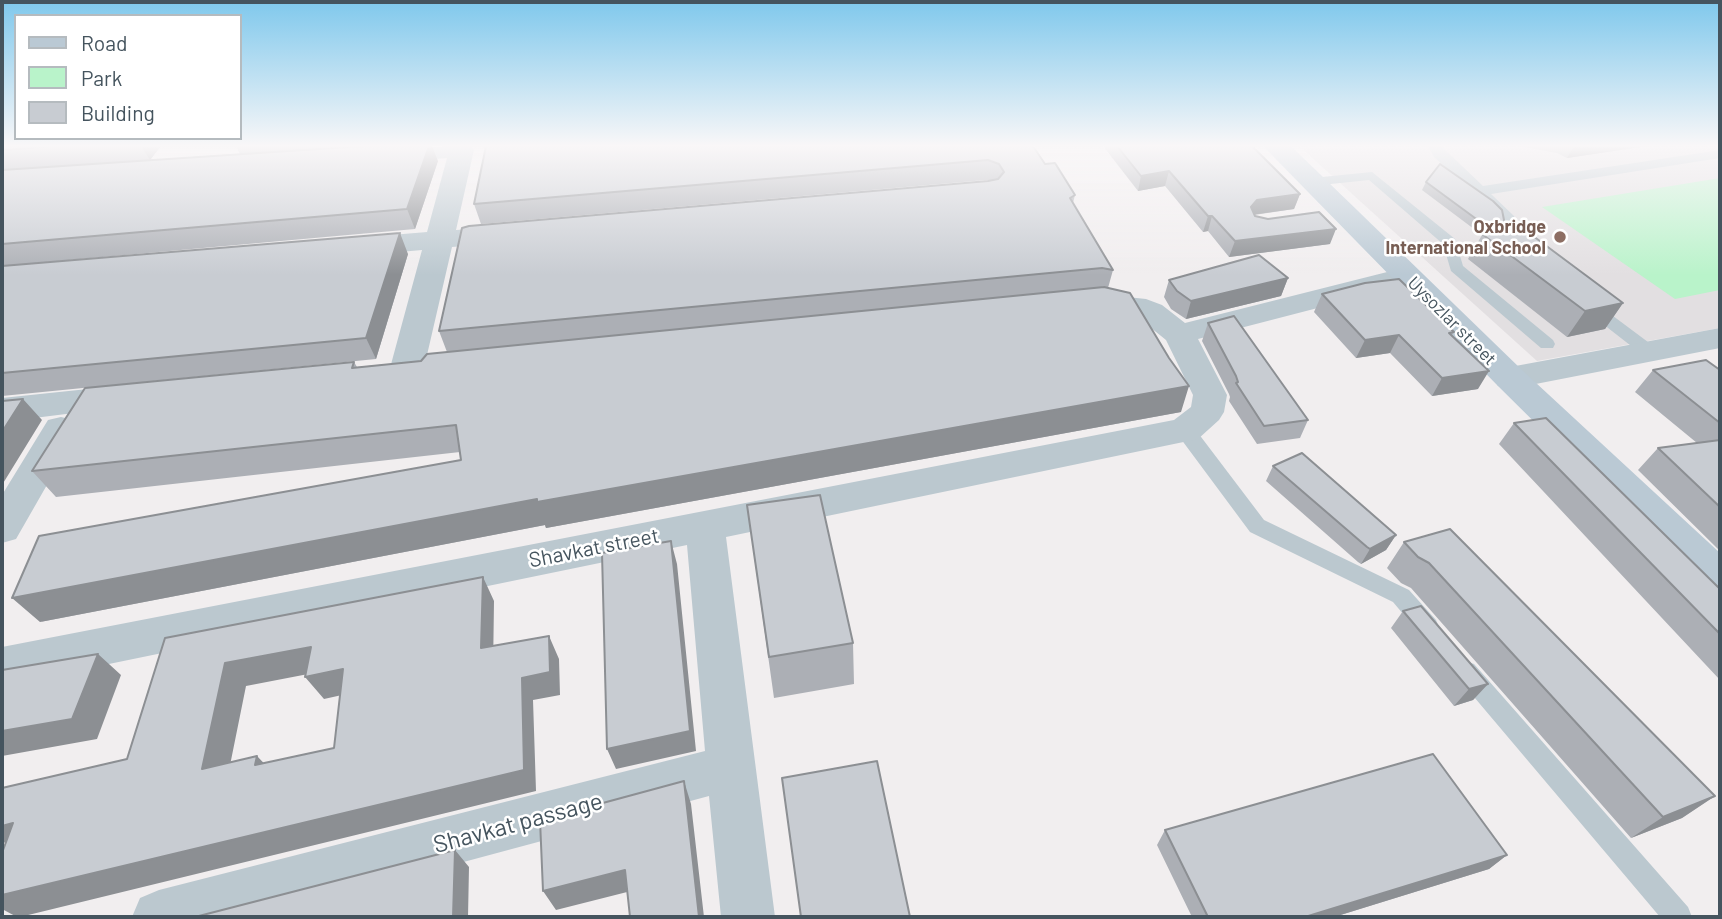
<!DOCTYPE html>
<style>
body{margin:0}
#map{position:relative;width:1722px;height:919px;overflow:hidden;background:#f1eeef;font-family:Barlow,sans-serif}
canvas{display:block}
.frame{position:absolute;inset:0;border:4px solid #45545e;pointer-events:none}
.legend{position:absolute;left:14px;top:14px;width:228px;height:126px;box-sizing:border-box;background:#fff;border:2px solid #b5bbbf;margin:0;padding:9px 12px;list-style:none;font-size:21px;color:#45545e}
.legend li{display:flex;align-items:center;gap:14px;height:35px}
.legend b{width:35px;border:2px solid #b5bbbf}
</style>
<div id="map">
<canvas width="1722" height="919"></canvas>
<div class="frame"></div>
<ul class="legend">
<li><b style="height:9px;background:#bac9d4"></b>Road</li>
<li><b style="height:19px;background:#b9f3ca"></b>Park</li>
<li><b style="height:19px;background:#c8ccd2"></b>Building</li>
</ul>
</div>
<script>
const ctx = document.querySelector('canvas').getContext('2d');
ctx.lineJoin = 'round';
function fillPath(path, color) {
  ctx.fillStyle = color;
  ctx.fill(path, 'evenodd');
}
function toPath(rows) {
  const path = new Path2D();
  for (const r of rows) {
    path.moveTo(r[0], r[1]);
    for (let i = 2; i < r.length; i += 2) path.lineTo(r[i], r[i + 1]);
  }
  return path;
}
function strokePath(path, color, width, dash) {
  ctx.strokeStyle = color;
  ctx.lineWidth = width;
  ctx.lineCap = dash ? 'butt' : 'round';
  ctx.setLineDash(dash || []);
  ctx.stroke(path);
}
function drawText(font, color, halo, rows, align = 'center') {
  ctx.font = font + ' Barlow,sans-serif';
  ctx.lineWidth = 5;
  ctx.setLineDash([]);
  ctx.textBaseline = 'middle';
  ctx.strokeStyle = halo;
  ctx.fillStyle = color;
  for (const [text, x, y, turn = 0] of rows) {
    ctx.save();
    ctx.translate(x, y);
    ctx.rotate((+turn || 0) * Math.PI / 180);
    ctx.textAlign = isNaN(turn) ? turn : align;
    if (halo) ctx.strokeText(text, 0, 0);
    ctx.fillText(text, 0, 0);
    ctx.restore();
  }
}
const education = toPath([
 [1299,146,1720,146,1720,328,1537,361]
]);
const green = toPath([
 [1720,178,1720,290,1675,299,1542,207]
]);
const lane = toPath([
 [1428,146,1441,146,1483,186,1720,150,1720,158,1491,194,1514,216,1520,246,1525,251,1517,256,1505,248,1500,217,1434,157,1428,146],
 [1372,172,1455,239,1463,266,1553,340,1555,344,1553,348,1541,348,1451,271,1443,244,1369,180,1312,186,1305,182,1312,178,1372,172],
 [1591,302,1597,304,1656,348,1659,352,1656,356,1644,356,1585,310,1583,307,1585,304,1591,302],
 [1185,423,1192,425,1264,520,1409,590,1436,620,1439,627,1436,634,1428,637,1420,634,1393,602,1250,532,1178,435,1176,430,1178,425,1185,423],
 [1466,661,1474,664,1688,907,1692,917,1660,917,1458,678,1454,671,1458,664,1466,661]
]);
const street = toPath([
 [472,146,474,150,456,230,510,226,520,228,524,234,520,240,510,242,452,247,424,368,419,376,407,379,395,376,390,368,422,250,355,256,345,253,341,247,345,241,355,238,427,232,447,158,383,163,374,160,370,155,374,150,383,147,472,146],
 [1407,267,1418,270,1422,276,1418,282,1198,339,1227,395,1224,412,1219,420,1198,439,726,537,775,917,721,917,709,796,259,917,132,917,140,898,159,890,705,751,687,545,2,686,2,647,1174,420,1191,407,1193,395,1166,340,1140,319,1130,315,1078,309,1074,302,1078,295,1089,293,1146,299,1162,305,1185,323,1407,267],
 [1720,328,1720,348,1510,389,1498,386,1493,378,1498,370,1510,367,1720,328],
 [126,385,138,389,143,397,138,405,2,422,2,398,126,385],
 [61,417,74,420,79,429,16,539,2,543,2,495,48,420,61,417]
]);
const secondary = toPath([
 [1263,146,1291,146,1522,370,1720,553,1720,596,1705,591,1498,386,1263,146]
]);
const wall = toPath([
 [2,146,161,146,150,160,438,161,415,229,2,266],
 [236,146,360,146,240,154],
 [1033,146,1045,164,1075,195,1073,203,1113,270,1108,288,1181,412,546,528,545,525,40,622,461,460,460,452,56,497,32,471,354,362,357,367,421,361,447,352,439,331,989,181,986,180,481,224,474,204],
 [1103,146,1158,146,1300,194,1294,209,1254,215,1255,216,1330,244,1229,257,1208,231,1203,232,1165,186,1138,191],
 [1519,146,1647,146,1567,158,1557,153],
 [1426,182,1506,230,1623,303,1605,329,1567,337,1468,259,1482,235,1422,190],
 [408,254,376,359,2,396,2,266],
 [1288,278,1281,296,1186,319,1171,309,1164,297,1169,280],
 [1322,294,1454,332,1452,335,1478,389,1432,396,1390,353,1356,358,1314,312],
 [1208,323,1308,420,1300,438,1257,444,1229,401,1230,397,1229,394,1202,341],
 [1653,370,1720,370,1720,551,1638,470,1658,448,1697,443,1635,392],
 [1514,423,1720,589,1720,680,1499,444],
 [1273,466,1396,535,1386,550,1361,564,1358,562,1266,481],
 [1404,542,1715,796,1682,818,1631,838,1411,588,1401,583,1387,568],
 [753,549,853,643,854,684,774,698],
 [1403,611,1488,684,1473,700,1454,706,1391,628],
 [1165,830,1507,855,1489,869,1334,917,1192,917,1157,845]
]);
const shadedWall = toPath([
 [141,146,161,146,150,160],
 [429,146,432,146,438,161,415,229,407,209],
 [1574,146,1647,146,1567,158],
 [1169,171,1165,186,1138,191,1141,176],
 [1300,194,1294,209,1251,215,1251,207,1257,200],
 [1208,216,1212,216,1208,231,1203,232],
 [1336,229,1330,244,1229,257,1235,241],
 [400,233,408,254,376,359,366,338],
 [1288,278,1281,296,1186,319,1191,301],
 [1623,303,1605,329,1567,337,1585,311],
 [1399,335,1390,353,1356,358,1365,340],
 [1489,371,1478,389,1432,396,1442,378],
 [1189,386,1181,412,546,528,545,525,40,622,12,598,537,499],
 [23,399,42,420,2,485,2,432],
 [1396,535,1386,550,1361,564,1370,549],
 [671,541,677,564,696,751,616,769,607,749],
 [483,577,494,601,493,671,481,648],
 [549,636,559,659,560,695,533,700,536,791,20,917,17,917,2,909,2,895,522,678],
 [311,647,329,670,246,686,225,790,202,769,225,663],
 [98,654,121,675,97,739,2,756,2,731],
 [343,669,360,691,324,699,305,677],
 [1488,684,1473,700,1454,706,1469,689],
 [257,756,278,778,255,765],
 [684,781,691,804,704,917,699,917],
 [1715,796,1682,818,1631,838,1663,817],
 [13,823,18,851,2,841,2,826],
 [455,850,469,867,468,917,453,917],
 [1507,855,1489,869,1334,917,1305,917],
 [625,870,635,890,556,910,543,891]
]);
const building = toPath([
 [2,146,58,146,2,150,2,146],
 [364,146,429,146,407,209,2,244,2,170,364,146],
 [486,146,1033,146,1045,164,1055,163,1075,195,1070,198,1113,270,1102,268,439,331,462,228,469,226,988,181,998,179,1004,172,999,164,988,160,474,204,486,146],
 [1117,146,1252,146,1300,194,1257,200,1251,207,1255,216,1268,219,1319,212,1336,229,1235,241,1212,216,1208,216,1169,171,1141,176,1117,146],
 [1440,164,1493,201,1502,210,1506,230,1494,232,1426,182,1440,164],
 [1521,227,1623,303,1585,311,1482,234,1521,227],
 [400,233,366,338,2,373,2,266,400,233],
 [1259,255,1288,278,1191,301,1177,291,1169,280,1259,255],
 [1399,279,1454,332,1449,333,1489,371,1442,378,1399,335,1365,340,1322,294,1365,283,1399,279],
 [1104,287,1130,293,1169,358,1189,386,537,502,537,499,12,598,39,536,461,460,456,425,32,471,85,388,354,362,352,368,421,361,427,354,1104,287],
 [1234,316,1308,420,1264,426,1236,383,1238,382,1236,376,1208,323,1234,316],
 [1706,360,1720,370,1720,423,1653,370,1706,360],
 [23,399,2,432,2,401,23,399],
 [1546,418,1720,589,1720,634,1514,423,1546,418],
 [1720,440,1720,507,1658,448,1720,440],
 [1302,453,1396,535,1370,549,1367,547,1273,466,1302,453],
 [820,495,853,643,769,657,747,505,820,495],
 [1450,529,1715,796,1663,817,1429,563,1418,557,1404,542,1450,529],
 [671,541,690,731,607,749,602,553,671,541],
 [483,577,481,648,549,636,550,672,522,678,524,770,2,895,2,853,13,823,2,826,2,788,127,759,165,638,483,577],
 [311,647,305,677,343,669,334,748,255,765,257,756,202,769,225,663,311,647],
 [1421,606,1488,684,1469,689,1403,611,1421,606],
 [98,654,72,719,2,731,2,670,98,654],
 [1433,754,1507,855,1305,917,1208,917,1165,830,1433,754],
 [877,761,910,917,801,917,782,778,877,761],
 [684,781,699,917,630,917,625,870,543,891,540,820,684,781],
 [455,850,453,917,195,917,455,850]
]);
const markers = [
 [1560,237,7,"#8d6e63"]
];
const farEducationnames = [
 ["Oxbridge",1546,227],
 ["International School",1546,248]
];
const farStreetnames = [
 ["Uysozlar street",1452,321,45]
];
const streetNames = [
 ["Shavkat street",594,548,-11]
];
const nearStreetnames = [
 ["Shavkat passage",518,823,-15]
];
fillPath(education, '#e2dfe1');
fillPath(green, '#b9f3ca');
fillPath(lane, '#bbc8cf');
fillPath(street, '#bbc8cf');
fillPath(secondary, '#bac9d4');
fillPath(wall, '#acafb5');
fillPath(shadedWall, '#8c8f93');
fillPath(building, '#c8ccd2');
strokePath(building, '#8c8f93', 2);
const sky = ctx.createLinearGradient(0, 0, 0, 275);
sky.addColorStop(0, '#7fc8ec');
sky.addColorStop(0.53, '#f9f7f8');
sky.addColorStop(1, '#f9f7f800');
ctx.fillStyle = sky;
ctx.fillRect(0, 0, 1722, 275);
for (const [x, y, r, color] of markers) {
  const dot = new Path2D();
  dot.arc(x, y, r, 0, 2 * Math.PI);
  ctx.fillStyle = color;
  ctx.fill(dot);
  strokePath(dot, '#fff', 2.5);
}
drawText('bold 18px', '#785e54', '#fff', farEducationnames, 'right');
drawText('18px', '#45545e', '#fff', farStreetnames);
drawText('21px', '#45545e', '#fff', streetNames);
drawText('24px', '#45545e', '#fff', nearStreetnames);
</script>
